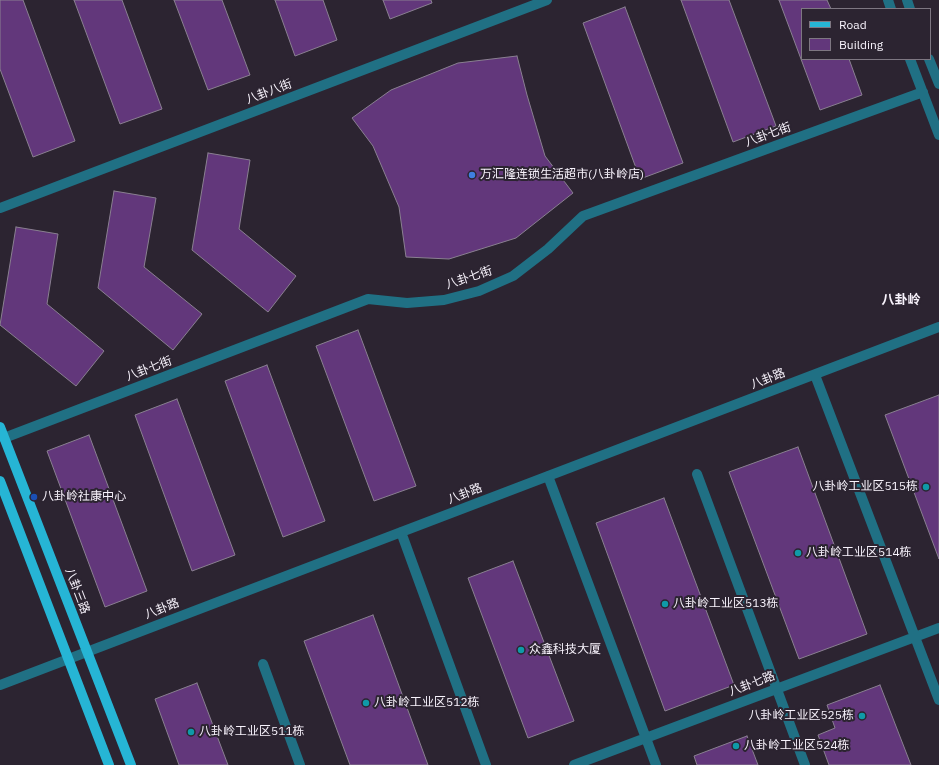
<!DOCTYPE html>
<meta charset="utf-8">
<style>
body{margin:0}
#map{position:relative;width:939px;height:765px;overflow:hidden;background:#2c2431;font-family:"IBM Plex Sans",sans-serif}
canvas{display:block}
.legend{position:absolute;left:801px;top:8px;width:130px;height:52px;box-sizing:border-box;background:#2c2431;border:1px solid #7e7782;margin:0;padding:5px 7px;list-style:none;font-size:12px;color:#f8f3fc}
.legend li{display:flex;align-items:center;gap:8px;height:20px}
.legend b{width:20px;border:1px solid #7e7782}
</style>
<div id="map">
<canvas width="939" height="765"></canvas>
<ul class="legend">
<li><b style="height:5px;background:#26b5d5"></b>Road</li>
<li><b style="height:11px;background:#62377b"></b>Building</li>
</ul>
</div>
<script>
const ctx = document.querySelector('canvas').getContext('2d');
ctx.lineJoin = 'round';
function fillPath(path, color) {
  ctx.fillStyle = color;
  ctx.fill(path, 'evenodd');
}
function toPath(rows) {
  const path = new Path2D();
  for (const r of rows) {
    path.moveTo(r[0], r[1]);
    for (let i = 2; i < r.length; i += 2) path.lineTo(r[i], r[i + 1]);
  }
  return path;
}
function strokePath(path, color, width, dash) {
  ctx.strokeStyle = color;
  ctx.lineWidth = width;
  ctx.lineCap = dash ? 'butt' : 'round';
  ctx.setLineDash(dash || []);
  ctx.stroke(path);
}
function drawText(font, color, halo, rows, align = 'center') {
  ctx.font = font + ' "IBM Plex Sans","Noto Sans SC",sans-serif';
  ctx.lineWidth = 4;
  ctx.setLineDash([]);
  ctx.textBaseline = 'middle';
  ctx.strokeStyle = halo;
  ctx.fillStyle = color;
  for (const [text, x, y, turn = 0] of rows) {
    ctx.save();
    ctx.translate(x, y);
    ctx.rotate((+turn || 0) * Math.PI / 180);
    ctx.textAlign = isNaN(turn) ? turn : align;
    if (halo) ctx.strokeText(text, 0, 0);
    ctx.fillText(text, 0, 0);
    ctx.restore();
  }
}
const building = toPath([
 [0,0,23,0,75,141,33,157,0,69,0,0],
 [74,0,122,0,162,109,120,124,74,0],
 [174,0,222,0,250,75,208,90,174,0],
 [275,0,323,0,337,40,295,56,275,0],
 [383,0,431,0,432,3,390,19,383,0],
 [681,0,729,0,776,126,733,142,681,0],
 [779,0,827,0,831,9,802,9,802,59,849,59,862,95,820,110,779,0],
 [625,7,683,163,640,179,583,23,625,7],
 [517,56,527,95,545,156,573,193,516,238,449,259,406,257,399,207,373,146,352,118,391,90,458,63,517,56],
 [208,153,250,160,239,229,296,276,268,312,192,250,208,153],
 [114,191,156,198,144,267,202,314,173,350,98,288,114,191],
 [16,227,58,234,47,304,104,351,76,386,0,325,16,227],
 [358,330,416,486,374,501,316,346,358,330],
 [267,365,325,521,283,537,225,381,267,365],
 [939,395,939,559,885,415,939,395],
 [177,399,235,555,192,571,135,415,177,399],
 [89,435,147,591,105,607,47,451,89,435],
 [798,447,867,634,799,659,729,472,798,447],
 [664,498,734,685,665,711,596,523,664,498],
 [513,561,574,721,528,738,468,578,513,561],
 [373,615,428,765,350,765,304,641,373,615],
 [197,683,228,765,179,765,155,699,197,683],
 [880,685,911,765,829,765,818,735,835,728,827,705,880,685],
 [747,736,758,765,697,765,694,756,747,736]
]);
const minor = toPath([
 [888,0,891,9],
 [907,0,910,9],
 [910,59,939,135],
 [929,59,939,84],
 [0,208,547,0],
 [815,375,939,700],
 [4,438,368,299,407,303,444,300,479,291,513,276,548,249,583,216,923,92],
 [697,474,805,765],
 [548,476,656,765],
 [401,532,486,765],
 [263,664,300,765],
 [0,685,939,327],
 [574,765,939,628]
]);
const major = toPath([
 [0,427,131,765],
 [0,481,109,765]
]);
const markers = [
 [472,175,4,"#3f7fe0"],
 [926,487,4,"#0f9aa8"],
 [34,497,4,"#1a4fb4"],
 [798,553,4,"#0f9aa8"],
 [665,604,4,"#0f9aa8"],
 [521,650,4,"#0f9aa8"],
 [366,703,4,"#0f9aa8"],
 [862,716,4,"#0f9aa8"],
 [191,732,4,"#0f9aa8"],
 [736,746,4,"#0f9aa8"]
];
const streetNames = [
 ["八卦八街",269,92,-21],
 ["八卦七街",768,135,-20],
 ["八卦七街",469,278,-18],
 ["八卦七街",149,369,-21],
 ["八卦路",768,379,-21],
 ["八卦路",465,494,-21],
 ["八卦三路",77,591,69],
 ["八卦路",162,609,-21],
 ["八卦七路",752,684,-21]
];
const poiNames = [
 ["万汇隆连锁生活超市(八卦岭店)",480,175],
 ["八卦岭工业区515栋",918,487,"right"],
 ["八卦岭社康中心",42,497],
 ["八卦岭工业区514栋",806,553],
 ["八卦岭工业区513栋",673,604],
 ["众鑫科技大厦",529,650],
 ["八卦岭工业区512栋",374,703],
 ["八卦岭工业区525栋",854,716,"right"],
 ["八卦岭工业区511栋",199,732],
 ["八卦岭工业区524栋",744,746]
];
const neighbourhoodNames = [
 ["八卦岭",901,300]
];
fillPath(building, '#62377b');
strokePath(building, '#8a8091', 1);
strokePath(minor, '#207084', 10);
strokePath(major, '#26b5d5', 10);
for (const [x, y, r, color] of markers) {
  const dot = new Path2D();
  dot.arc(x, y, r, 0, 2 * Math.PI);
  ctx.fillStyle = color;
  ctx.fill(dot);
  strokePath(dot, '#2c2431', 1.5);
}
drawText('12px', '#f8f3fc', '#2c2431', streetNames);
drawText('12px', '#f8f3fc', '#2c2431', poiNames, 'left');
drawText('bold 13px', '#f8f3fc', '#2c2431', neighbourhoodNames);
</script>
